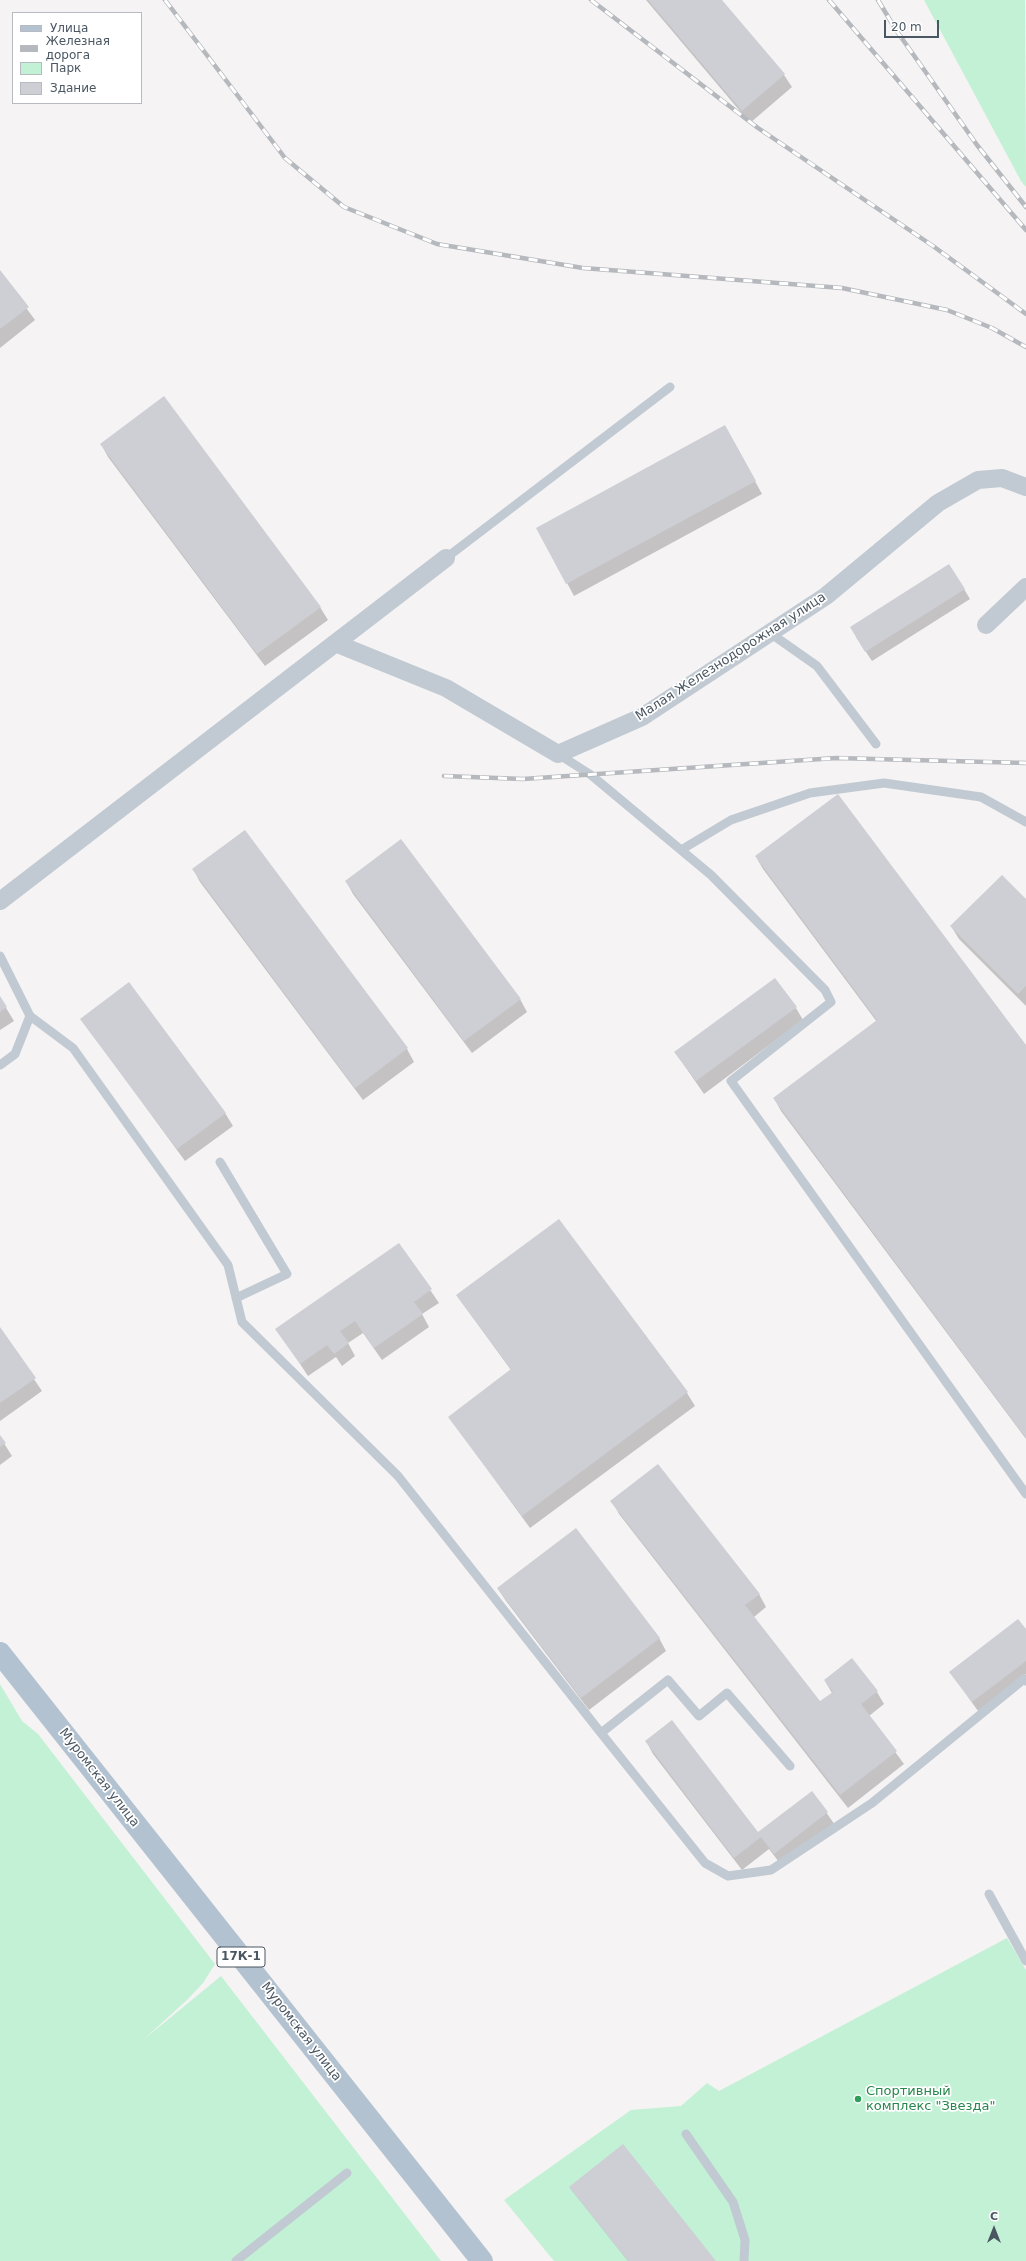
<!DOCTYPE html>
<meta charset="utf-8">
<style>
body{margin:0}
#map{position:relative;width:1026px;height:2261px;overflow:hidden;background:#f5f3f3;font-family:"DejaVu Sans",sans-serif}
canvas{display:block}
.legend{position:absolute;left:12px;top:12px;width:130px;height:92px;box-sizing:border-box;background:#fff;border:1px solid #b7bbc0;margin:0;padding:5px 7px;list-style:none;font-size:12px;color:#4a5661}
.legend li{display:flex;align-items:center;gap:8px;height:20px}
.legend b{width:20px;border:1px solid #b7bbc0}
.north{position:absolute;left:974px;top:2209px;width:40px;height:40px;-webkit-text-stroke:3px #fff;paint-order:stroke;rotate:0deg;font-size:11px;font-weight:700;line-height:16px;text-align:center;color:#4a5661}
.north::after{content:'';display:block;margin:auto;width:14px;height:18px;background:#4a5661;clip-path:polygon(50% 0,100% 100%,50% 72%,0 100%)}
.scale{position:absolute;left:884px;top:20px;width:55px;height:18px;box-sizing:border-box;border:2px solid #4a5661;border-top:0;padding-left:5px;font-size:12px;line-height:14px;white-space:nowrap;color:#4a5661;-webkit-text-stroke:3px #fff;paint-order:stroke}
</style>
<div id="map">
<canvas width="1026" height="2261"></canvas>
<ul class="legend">
<li><b style="height:5px;background:#b3c2d1"></b>Улица</li>
<li><b style="height:5px;background:#b5b8bd"></b>Железная дорога</li>
<li><b style="height:11px;background:#c3f1d5"></b>Парк</li>
<li><b style="height:11px;background:#cdcfd5"></b>Здание</li>
</ul>
<div class="north">С</div>
<div class="scale">20 m</div>
</div>
<script>
const ctx = document.querySelector('canvas').getContext('2d');
ctx.lineJoin = 'round';
function fillPath(path, color) {
  ctx.fillStyle = color;
  ctx.fill(path, 'evenodd');
}
function toPath(rows) {
  const path = new Path2D();
  for (const r of rows) {
    path.moveTo(r[0], r[1]);
    for (let i = 2; i < r.length; i += 2) path.lineTo(r[i], r[i + 1]);
  }
  return path;
}
function strokePath(path, color, width, dash) {
  ctx.strokeStyle = color;
  ctx.lineWidth = width;
  ctx.lineCap = dash ? 'butt' : 'round';
  ctx.setLineDash(dash || []);
  ctx.stroke(path);
}
function drawText(font, color, halo, rows, align = 'center') {
  ctx.font = font + ' "DejaVu Sans",sans-serif';
  ctx.lineWidth = 3.5;
  ctx.setLineDash([]);
  ctx.textBaseline = 'middle';
  ctx.strokeStyle = halo;
  ctx.fillStyle = color;
  for (const [text, x, y, turn = 0] of rows) {
    ctx.save();
    ctx.translate(x, y);
    ctx.rotate((+turn || 0) * Math.PI / 180);
    ctx.textAlign = isNaN(turn) ? turn : align;
    if (halo) ctx.strokeText(text, 0, 0);
    ctx.fillText(text, 0, 0);
    ctx.restore();
  }
}
const green = toPath([
 [924,0,1025,0,1026,187,1021,181],
 [0,1684,22,1721,38,1734,215,1964,203,1983,188,1999,143,2040,221,1976,441,2261,0,2261],
 [1007,1938,1026,1970,1026,2261,554,2261,504,2200,631,2110,681,2106,707,2083,719,2091]
]);
const shadow = toPath([
 [646,0,721,0,784,75,792,87,750,123],
 [0,272,35,320,0,348],
 [732,439,762,494,574,596,567,583],
 [101,444,320,607,328,620,265,666,108,457],
 [964,589,970,599,872,661,856,637],
 [244,831,407,1049,414,1062,363,1100,200,882,193,869],
 [756,857,1026,1047,1026,1439,781,1111,774,1098,877,1022,763,869],
 [346,881,520,999,527,1012,472,1053,353,894],
 [1026,900,1026,1006,959,939,951,926],
 [0,998,14,1021,0,1030],
 [796,1008,803,1020,704,1094,675,1052],
 [81,1019,225,1113,233,1126,185,1161],
 [559,1220,687,1393,695,1406,530,1528,449,1417,511,1370,457,1296],
 [399,1244,439,1303,422,1314,429,1327,382,1360,363,1333,348,1343,355,1356,342,1366,336,1357,308,1376,277,1329],
 [0,1329,42,1391,0,1421],
 [0,1437,12,1456,0,1465],
 [612,1501,759,1594,766,1607,754,1617,820,1702,832,1693,825,1681,877,1692,884,1704,869,1716,904,1764,848,1808,619,1514],
 [498,1589,659,1638,666,1651,589,1710,506,1601],
 [1026,1631,1026,1674,978,1711,950,1672],
 [646,1741,758,1834,812,1792,835,1825,782,1866,769,1849,742,1870,653,1754],
 [570,2188,715,2261,628,2261]
]);
const building = toPath([
 [648,0,722,0,785,74,742,111],
 [0,270,29,307,0,329],
 [164,396,321,607,257,654,100,444],
 [725,425,756,481,566,584,536,528],
 [949,564,965,589,865,652,850,627],
 [838,794,1026,1045,1026,1438,773,1098,877,1020,755,856],
 [245,830,408,1048,355,1088,192,869],
 [401,839,521,999,464,1041,345,881],
 [1002,875,1026,899,1026,986,1018,994,950,926],
 [775,978,797,1007,696,1081,674,1052],
 [129,982,226,1113,177,1149,80,1019],
 [0,996,7,1007,0,1012],
 [559,1219,688,1392,522,1516,448,1417,511,1369,456,1295],
 [399,1243,432,1289,414,1302,423,1314,374,1348,355,1321,340,1331,349,1343,334,1354,327,1345,300,1364,275,1329],
 [0,1327,36,1378,0,1403],
 [0,1435,6,1443,0,1447],
 [658,1464,760,1594,745,1605,820,1701,833,1692,824,1680,852,1658,878,1691,861,1704,897,1751,840,1795,610,1501],
 [576,1528,660,1638,581,1698,497,1588],
 [1018,1619,1026,1629,1026,1661,972,1702,949,1672],
 [672,1720,758,1832,812,1791,828,1812,774,1854,761,1837,734,1858,645,1741],
 [623,2144,716,2261,628,2261,569,2187]
]);
const service = toPath([
 [446,558,670,387],
 [770,633,817,666,876,744],
 [558,754,591,775,711,875,825,990,831,1002,731,1081,1026,1494],
 [681,850,731,820,810,793,884,783,981,797,1026,822],
 [0,956,30,1016,15,1054,0,1065],
 [30,1016,73,1048,228,1265,242,1322,398,1476,601,1733],
 [220,1162,287,1274,236,1298],
 [790,1766,727,1693,699,1716,668,1680,601,1733,705,1863,728,1876,771,1870,872,1803,1024,1679,1026,1681],
 [989,1894,1026,1961],
 [686,2134,733,2202,745,2240,744,2261],
 [236,2261,347,2173]
]);
const minor = toPath([
 [986,625,1026,587],
 [335,643,446,688,558,754,642,717,826,596,938,503,978,480,1002,478,1026,487],
 [0,901,446,558]
]);
const primary = toPath([
 [0,1653,482,2261]
]);
const rail = toPath([
 [165,0,285,158,344,207,437,244,583,268,842,288,947,310,992,328,1026,347],
 [591,0,758,128,933,246,1026,314],
 [829,0,1026,230],
 [878,0,896,30,977,145,1026,207],
 [444,776,523,779,836,758,1026,763]
]);
const markers = [
 [858,2099,4,"#2e9e5b"]
];
const shields = [
 [241,1957,48]
];
const shieldNames = [
 ["17К-1",241,1957]
];
const streetNames = [
 ["Малая Железнодорожная улица",731,657,-33],
 ["Муромская улица",99,1778,52],
 ["Муромская улица",301,2032,52]
];
const leisureNames = [
 ["Спортивный",866,2092],
 ["комплекс \"Звезда\"",866,2107]
];
fillPath(green, '#c3f1d5');
fillPath(shadow, '#0003');
fillPath(building, '#cdcfd5');
strokePath(service, '#c1cad2', 9);
strokePath(minor, '#c1cad2', 18);
strokePath(primary, '#b3c2d1', 22);
strokePath(rail, '#b5b8bd', 4.5);
strokePath(rail, '#fff', 3, [9]);
for (const [x, y, r, color] of markers) {
  const dot = new Path2D();
  dot.arc(x, y, r, 0, 2 * Math.PI);
  ctx.fillStyle = color;
  ctx.fill(dot);
  strokePath(dot, '#fff', 1.5);
}
for (const [x, y, w] of shields) {
  const box = new Path2D();
  box.roundRect(x - w / 2, y - 10, w, 20, 3);
  ctx.fillStyle = '#fff';
  ctx.fill(box);
  strokePath(box, '#4a5661', 1);
}
drawText('bold 12px', '#4a5661', null, shieldNames);
drawText('13px', '#4a5661', '#fff', streetNames);
drawText('13px', '#27864d', '#fff', leisureNames, 'left');
</script>
